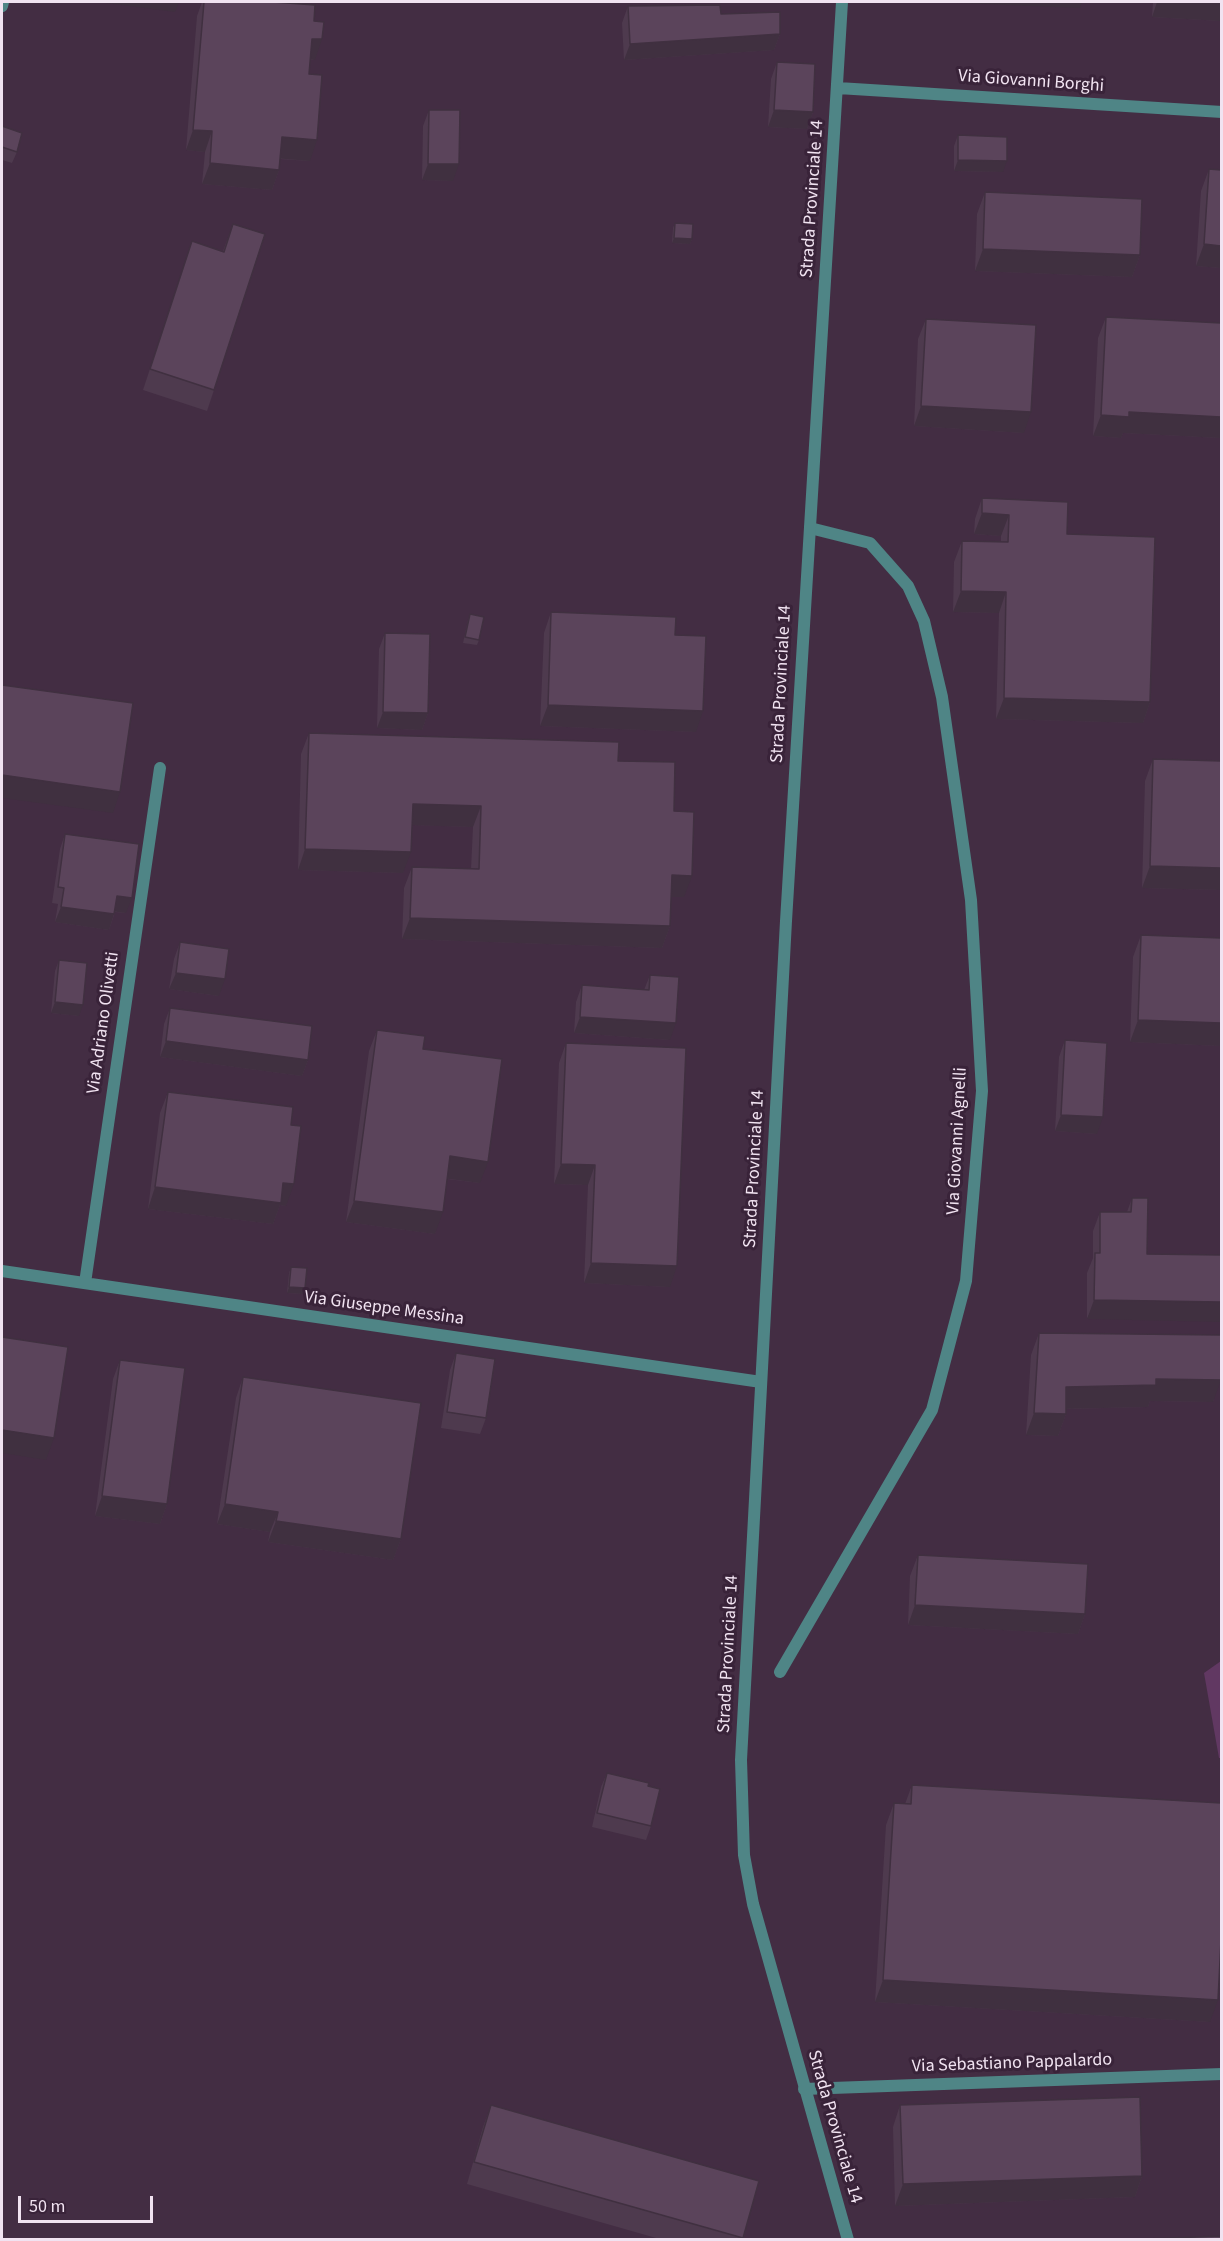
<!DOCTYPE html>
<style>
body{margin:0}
#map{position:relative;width:1223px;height:2241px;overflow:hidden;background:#432d43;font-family:"Source Sans 3",sans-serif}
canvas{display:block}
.frame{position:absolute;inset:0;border:3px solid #f1e3f1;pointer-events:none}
.scale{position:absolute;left:18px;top:2196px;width:135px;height:27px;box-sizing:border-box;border:3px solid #f1e3f1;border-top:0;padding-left:8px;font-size:18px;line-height:21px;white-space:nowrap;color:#f1e3f1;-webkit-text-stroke:4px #392339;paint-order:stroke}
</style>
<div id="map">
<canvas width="1223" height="2241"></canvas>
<div class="frame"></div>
<div class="scale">50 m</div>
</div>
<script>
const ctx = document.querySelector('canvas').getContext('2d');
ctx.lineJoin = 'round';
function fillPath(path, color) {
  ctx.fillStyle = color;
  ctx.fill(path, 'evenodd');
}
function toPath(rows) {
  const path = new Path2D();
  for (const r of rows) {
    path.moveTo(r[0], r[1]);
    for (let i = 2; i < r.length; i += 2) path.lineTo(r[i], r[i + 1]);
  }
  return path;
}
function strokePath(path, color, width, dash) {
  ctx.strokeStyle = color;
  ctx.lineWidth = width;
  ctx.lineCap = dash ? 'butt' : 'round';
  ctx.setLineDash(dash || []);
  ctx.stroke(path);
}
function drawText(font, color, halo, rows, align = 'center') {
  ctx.font = font + ' "Source Sans 3",sans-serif';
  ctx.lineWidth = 6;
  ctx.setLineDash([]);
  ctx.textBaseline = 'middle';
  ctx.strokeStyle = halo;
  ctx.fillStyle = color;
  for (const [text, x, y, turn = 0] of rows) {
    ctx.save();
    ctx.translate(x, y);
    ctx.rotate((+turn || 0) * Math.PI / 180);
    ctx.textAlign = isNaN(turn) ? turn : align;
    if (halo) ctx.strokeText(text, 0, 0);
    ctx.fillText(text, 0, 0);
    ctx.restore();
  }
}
const green = toPath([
 [1221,1661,1221,1758,1219,1758,1204,1673]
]);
const minor = toPath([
 [2,1271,761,1382],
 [85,1283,160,768],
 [780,1672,932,1410,966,1281,982,1091,971,900,942,697,924,621,908,586,870,543,810,528],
 [804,2089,1222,2074]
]);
const tertiary = toPath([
 [842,2,786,921,741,1760,744,1855,753,1904,848,2240],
 [2,6,3,2],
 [838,88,1222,112]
]);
const wall = toPath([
 [202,2,273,2,314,21,315,60,310,60,309,74,310,161,280,159,279,170,272,190,202,184,205,152,186,150,197,16],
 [1153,2,1221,2,1221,21,1152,17],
 [628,6,721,14,780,34,774,50,624,60,622,23],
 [777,62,813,112,807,129,768,127,771,79],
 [429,110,453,181,422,180,423,126],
 [2,126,17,152,12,163,2,160],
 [958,135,1003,172,954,171,954,146],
 [1209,169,1221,268,1196,266,1201,191],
 [985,192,1140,255,1132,277,975,271,977,214],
 [675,223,692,239,690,244,672,243,673,228],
 [233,224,214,390,207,411,143,390,192,241,223,251],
 [1106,317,1221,323,1221,438,1123,433,1121,438,1093,436,1098,338],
 [926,319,1024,433,914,426,918,339],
 [982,498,1067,534,1150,702,1143,723,996,719,999,613,953,612,954,562,962,541,1001,541,1001,536,974,534,975,519],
 [551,612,675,635,696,732,540,726,544,633],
 [470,614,479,640,477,645,463,643,468,620],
 [385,633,428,713,422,730,377,728,379,649],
 [309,733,618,761,674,811,684,897,671,897,670,926,662,948,402,939,404,888,412,867,471,869,473,827,412,825,403,873,298,870,301,754],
 [1153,759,1221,761,1221,890,1142,888,1145,781],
 [65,834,126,913,115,912,109,930,55,922,58,904,52,903,60,849],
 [1141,935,1221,938,1221,1046,1130,1042,1133,957],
 [180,942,219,996,169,989,174,959],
 [59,960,79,1016,51,1013,55,971],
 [650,975,670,1040,574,1033,576,1002,582,985,644,990],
 [170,1008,308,1060,302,1076,160,1057,164,1024],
 [377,1030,423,1049,480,1183,447,1179,435,1234,346,1222,369,1051],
 [1065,1040,1097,1134,1055,1131,1059,1057],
 [566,1043,670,1287,584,1283,588,1185,554,1184,559,1063],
 [168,1092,291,1125,286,1206,280,1205,273,1224,148,1209,160,1113],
 [1132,1198,1148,1198,1087,1319,1087,1273,1093,1258,1093,1231,1100,1212,1127,1212],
 [291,1267,305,1288,303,1294,287,1293,289,1273],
 [1039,1333,1221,1373,1213,1402,1150,1401,1148,1407,1066,1409,1066,1414,1058,1436,1026,1435,1031,1355],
 [456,1353,486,1418,480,1434,441,1428,450,1370],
 [120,1360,167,1504,160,1524,95,1516,113,1379],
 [243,1377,401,1539,393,1560,268,1542,270,1532,217,1524,236,1398],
 [918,1555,1085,1614,1078,1634,908,1625,910,1576],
 [607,1773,648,1786,651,1826,646,1840,592,1827,601,1787],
 [912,1785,1210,2022,875,2002,886,1825,894,1803,905,1804],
 [491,2105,759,2181,743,2240,663,2240,467,2184,483,2127],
 [900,2105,1142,2176,1135,2197,895,2206,893,2127]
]);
const shadedWall = toPath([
 [107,2,179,2,175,12,106,3],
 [1157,2,1221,2,1221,21,1152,17],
 [957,3,957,2,1082,2,1080,8],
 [780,34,774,50,624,60,630,44],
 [312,39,322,39,315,60,305,59],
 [774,110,813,112,807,129,768,127],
 [193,130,212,131,205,152,186,150],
 [282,137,317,140,310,161,274,158],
 [958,160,1007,161,1003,172,954,171],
 [210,163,279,170,272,190,202,184],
 [428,164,459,164,453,181,422,180],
 [674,238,692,239,690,244,672,243],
 [1204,244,1221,246,1221,268,1196,266],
 [983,249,1140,255,1132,277,975,271],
 [921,406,1031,412,1024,433,914,426],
 [1129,412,1221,417,1221,438,1123,433,1121,438,1093,436,1101,415],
 [982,513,1009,515,1001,536,974,534],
 [961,591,1006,592,999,613,953,612],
 [1004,698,1150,702,1143,723,996,719],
 [548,705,703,711,696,732,540,726],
 [383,712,428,713,422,730,377,728],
 [2,775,120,792,113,813,2,798],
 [413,804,481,806,473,827,405,825],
 [305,849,411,852,403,873,298,870],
 [1150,866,1221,868,1221,890,1142,888],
 [672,875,692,876,684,897,664,897],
 [117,896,132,898,126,913,111,911],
 [61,907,114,914,109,930,55,922],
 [410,918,670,926,662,948,402,939],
 [176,973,225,979,219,996,169,989],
 [55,1002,83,1005,79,1016,51,1013],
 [580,1017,676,1023,670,1040,574,1033],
 [1138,1020,1221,1023,1221,1046,1130,1042],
 [166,1041,308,1060,302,1076,160,1057],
 [1061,1115,1103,1117,1097,1134,1055,1131],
 [450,1156,488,1162,480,1183,442,1178],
 [561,1164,595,1165,588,1185,554,1184],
 [283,1183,294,1184,286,1206,280,1205,273,1224,148,1209,155,1187],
 [354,1201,443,1212,435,1234,346,1222],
 [591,1263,677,1266,670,1287,584,1283],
 [289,1287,305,1288,303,1294,287,1293],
 [1094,1300,1221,1302,1221,1322,1087,1319],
 [1156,1379,1221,1380,1213,1402,1150,1401,1148,1407,1058,1409,1066,1387],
 [1034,1413,1066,1414,1058,1436,1026,1435],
 [2,1430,54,1438,46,1460,2,1453],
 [102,1496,167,1504,160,1524,95,1516],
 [225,1504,278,1512,270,1532,217,1524],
 [276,1521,401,1539,393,1560,268,1542],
 [915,1605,1085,1614,1078,1634,908,1625],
 [883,1980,1218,2000,1210,2022,875,2002],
 [1142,2176,1135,2197,895,2206,903,2184]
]);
const building = toPath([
 [204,2,273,2,315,5,314,21,324,22,322,39,312,39,309,74,322,75,317,140,282,137,279,170,210,163,212,131,193,130,204,2],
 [720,5,721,14,780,12,780,34,630,44,628,6,720,5],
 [777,62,815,64,813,112,774,110,777,62],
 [429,110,460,110,459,164,428,164,429,110],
 [2,126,22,133,17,152,2,147,2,126],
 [958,135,1007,137,1007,161,958,160,958,135],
 [1209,169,1221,170,1221,246,1204,244,1209,169],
 [985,192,1142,199,1140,255,983,249,985,192],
 [675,223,693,224,692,239,674,238,675,223],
 [233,224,265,234,214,390,150,369,192,241,224,252,233,224],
 [1106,317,1221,323,1221,417,1129,412,1129,417,1101,415,1106,317],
 [926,319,1036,325,1031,412,921,406,926,319],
 [982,498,1068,502,1067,534,1155,537,1150,702,1004,698,1006,592,961,591,962,541,1008,542,1009,515,982,513,982,498],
 [551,612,676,617,675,635,706,636,703,711,548,705,551,612],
 [470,614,484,617,479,640,465,637,470,614],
 [385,633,430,634,428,713,383,712,385,633],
 [2,685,133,703,120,792,2,775,2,685],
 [309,733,619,742,618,761,675,762,674,811,694,812,692,876,672,875,670,926,410,918,412,867,479,869,481,806,413,804,411,852,305,849,309,733],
 [1153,759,1221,761,1221,868,1150,866,1153,759],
 [65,834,139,844,132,898,117,896,114,914,61,907,64,888,58,887,65,834],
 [1141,935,1221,938,1221,1023,1138,1020,1141,935],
 [180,942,229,949,225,979,176,973,180,942],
 [59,960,87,963,83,1005,55,1002,59,960],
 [650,975,679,977,676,1023,580,1017,582,985,649,990,650,975],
 [170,1008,312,1026,308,1060,166,1041,170,1008],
 [377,1030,425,1036,423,1049,502,1059,488,1162,450,1156,443,1212,354,1201,377,1030],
 [1065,1040,1107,1043,1103,1117,1061,1115,1065,1040],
 [566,1043,686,1048,677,1266,591,1263,595,1165,561,1164,566,1043],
 [168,1092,293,1107,291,1125,301,1126,294,1184,283,1183,281,1203,155,1187,168,1092],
 [1132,1198,1148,1198,1147,1254,1221,1255,1221,1302,1094,1300,1095,1253,1100,1253,1100,1212,1131,1212,1132,1198],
 [291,1267,307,1268,305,1288,289,1287,291,1267],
 [1039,1333,1221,1335,1221,1380,1156,1379,1156,1385,1066,1387,1066,1414,1034,1413,1039,1333],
 [2,1337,68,1347,54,1438,2,1430,2,1337],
 [456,1353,495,1359,486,1418,447,1412,456,1353],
 [120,1360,185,1368,167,1504,102,1496,120,1360],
 [243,1377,421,1403,401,1539,276,1521,278,1512,225,1504,243,1377],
 [918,1555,1088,1564,1085,1614,915,1605,918,1555],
 [607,1773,649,1783,648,1786,660,1789,651,1826,597,1813,607,1773],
 [912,1785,1221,1803,1221,1940,1218,2000,883,1980,894,1803,911,1804,912,1785],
 [1140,2097,1142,2176,903,2184,900,2105,1140,2097],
 [491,2105,759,2181,743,2238,474,2162,491,2105],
 [1221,2236,1221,2240,1121,2240,1221,2236]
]);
const streetNames = [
 ["Via Giovanni Borghi",1031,82,4],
 ["Strada Provinciale 14",813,199,-86],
 ["Strada Provinciale 14",782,684,-87],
 ["Via Adriano Olivetti",104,1023,-82],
 ["Via Giovanni Agnelli",958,1141,-87],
 ["Strada Provinciale 14",755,1169,-87],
 ["Via Giuseppe Messina",384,1309,8],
 ["Strada Provinciale 14",729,1654,-87],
 ["Via Sebastiano Pappalardo",1012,2064,-2],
 ["Strada Provinciale 14",834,2127,74]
];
fillPath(green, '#613862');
strokePath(minor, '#4f8586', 12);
strokePath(tertiary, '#4f8586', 12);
fillPath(wall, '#4e3a4e');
fillPath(shadedWall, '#403040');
fillPath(building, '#5b445b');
strokePath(building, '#403040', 1.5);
drawText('18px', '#f1e3f1', '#392339', streetNames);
</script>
